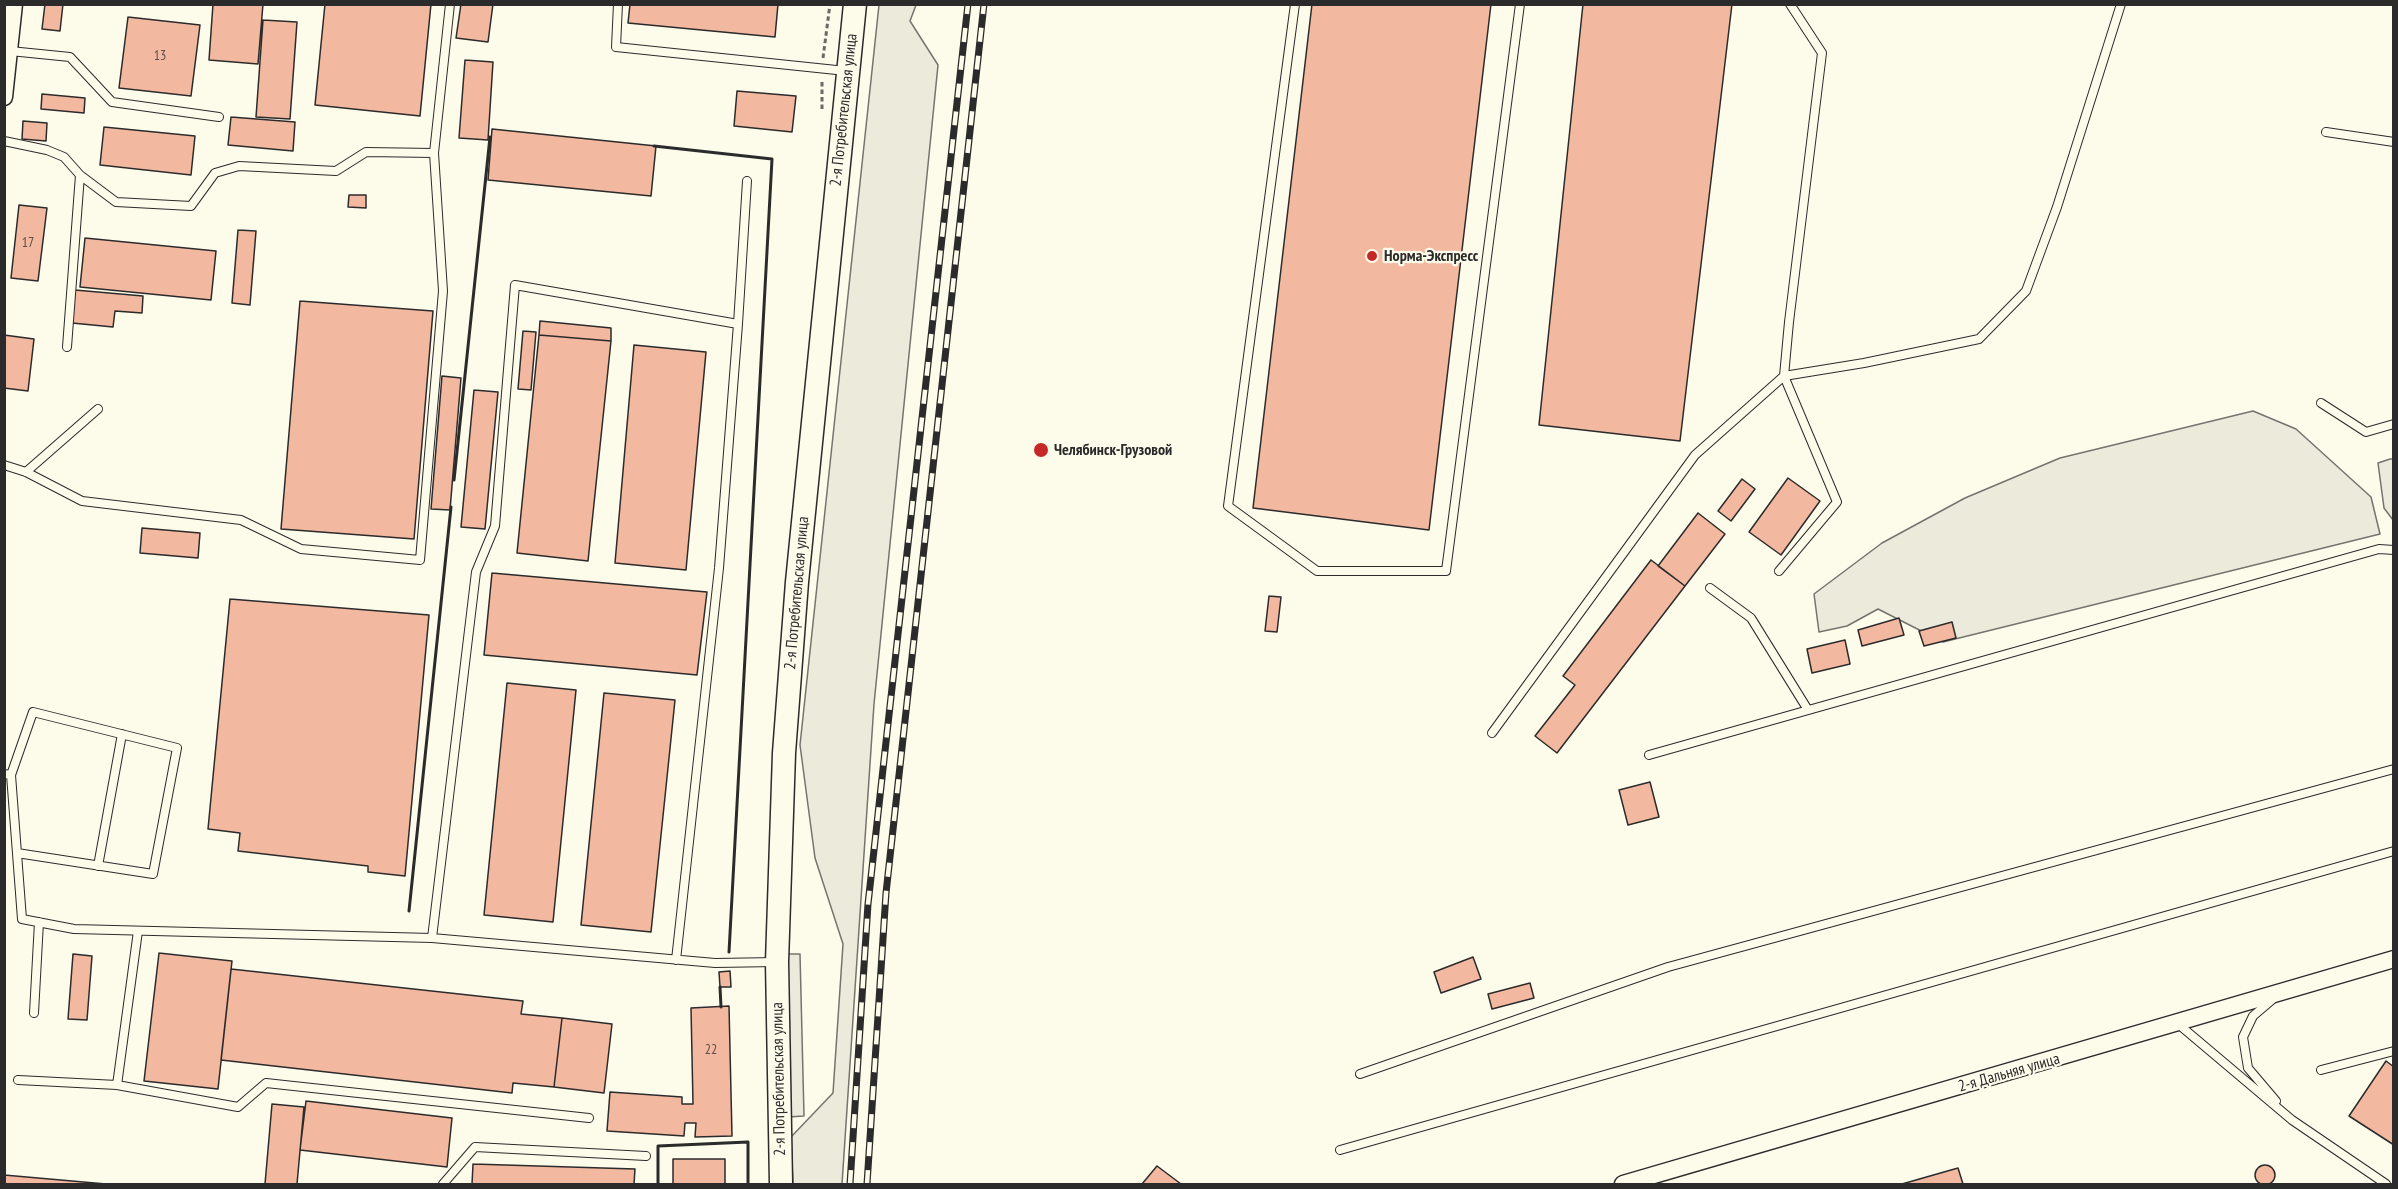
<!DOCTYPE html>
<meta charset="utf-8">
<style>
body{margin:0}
#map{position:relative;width:2398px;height:1189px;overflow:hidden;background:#fdfbea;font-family:"PT Sans Narrow",sans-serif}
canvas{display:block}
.frame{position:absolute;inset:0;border:6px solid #2b2b2b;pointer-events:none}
</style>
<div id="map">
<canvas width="2398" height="1189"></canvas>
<div class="frame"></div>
</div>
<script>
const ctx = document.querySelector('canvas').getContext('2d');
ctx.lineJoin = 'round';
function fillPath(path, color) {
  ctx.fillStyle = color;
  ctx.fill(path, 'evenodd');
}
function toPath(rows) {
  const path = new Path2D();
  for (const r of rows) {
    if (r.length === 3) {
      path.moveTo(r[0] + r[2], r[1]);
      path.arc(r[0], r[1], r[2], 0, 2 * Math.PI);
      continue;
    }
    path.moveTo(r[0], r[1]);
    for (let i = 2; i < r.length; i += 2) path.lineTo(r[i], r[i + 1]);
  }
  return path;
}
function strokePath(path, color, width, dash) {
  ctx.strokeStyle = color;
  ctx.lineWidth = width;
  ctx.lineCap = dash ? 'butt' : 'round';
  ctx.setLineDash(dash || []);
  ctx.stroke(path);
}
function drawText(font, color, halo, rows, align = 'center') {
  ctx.font = font + ' "PT Sans Narrow",sans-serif';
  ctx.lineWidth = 4.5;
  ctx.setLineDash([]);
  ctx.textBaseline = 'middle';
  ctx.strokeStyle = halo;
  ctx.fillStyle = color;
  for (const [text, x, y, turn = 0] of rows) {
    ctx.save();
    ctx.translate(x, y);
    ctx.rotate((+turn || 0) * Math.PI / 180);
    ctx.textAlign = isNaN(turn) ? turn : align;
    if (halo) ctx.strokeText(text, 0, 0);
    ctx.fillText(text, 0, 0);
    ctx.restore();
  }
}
const green = toPath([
 [879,5,916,5,910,21,938,65,874,704,842,1184,793,1184,791,1137,833,1093,843,944,815,858,800,745,879,5],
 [2253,411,2296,429,2371,497,2380,534,1943,642,1878,609,1847,626,1819,632,1814,594,1882,543,1965,498,2060,458,2253,411],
 [2390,459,2393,459,2393,520,2384,508,2378,463,2390,459]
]);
const parking = toPath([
 [784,954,800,954,804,1116,788,1117,784,954]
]);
const building = toPath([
 [45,4,63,4,60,31,42,29,45,4],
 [213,4,263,4,258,64,209,60,213,4],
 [325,4,431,4,420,116,315,105,325,4],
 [461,4,493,4,488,42,456,38,461,4],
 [630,4,778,4,775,37,628,23,630,4],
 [1312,4,1491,4,1429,530,1253,508,1312,4],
 [1583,4,1732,4,1680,441,1539,425,1583,4],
 [128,17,200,25,191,96,119,88,128,17],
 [263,20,297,22,290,119,256,117,263,20],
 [465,60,493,62,488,140,459,138,465,60],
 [737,91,796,96,792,132,734,126,737,91],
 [42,94,85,98,84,113,41,109,42,94],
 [231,117,295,122,293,151,228,145,231,117],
 [23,121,47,123,46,141,22,139,23,121],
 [104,127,195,136,191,175,100,165,104,127],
 [492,129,656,146,651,196,488,180,492,129],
 [349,195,366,195,366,208,348,207,349,195],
 [19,205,47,208,38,281,11,278,19,205],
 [238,230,256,231,250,305,232,303,238,230],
 [85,238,216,251,211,300,80,287,85,238],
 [75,290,143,296,142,313,115,311,113,327,72,323,75,290],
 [300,301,433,311,414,539,281,529,300,301],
 [540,321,611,328,611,341,539,335,540,321],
 [523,331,536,332,531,390,518,389,523,331],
 [4,335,34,339,28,391,4,388,4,335],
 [539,335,611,341,588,561,517,553,539,335],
 [634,345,706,352,686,570,615,563,634,345],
 [442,376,461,378,450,510,431,509,442,376],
 [474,390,498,392,485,529,461,527,474,390],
 [1788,478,1820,501,1781,555,1749,532,1788,478],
 [1742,479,1755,489,1731,521,1718,511,1742,479],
 [1698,513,1725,534,1685,586,1658,566,1698,513],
 [142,528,200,533,198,558,140,553,142,528],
 [1651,560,1685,586,1557,753,1535,736,1575,685,1563,676,1651,560],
 [492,573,707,592,697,675,484,655,492,573],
 [1269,596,1281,597,1277,632,1265,631,1269,596],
 [230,599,429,615,405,876,368,872,368,866,238,851,240,833,208,829,230,599],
 [1899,618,1904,635,1862,646,1858,630,1899,618],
 [1952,622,1956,638,1924,646,1919,631,1952,622],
 [1845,640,1850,664,1812,673,1807,649,1845,640],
 [507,683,576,690,553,922,484,915,507,683],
 [604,693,675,700,651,932,581,925,604,693],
 [1650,782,1659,817,1628,825,1619,790,1650,782],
 [159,953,232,961,218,1089,144,1081,159,953],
 [73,954,92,956,87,1020,68,1019,73,954],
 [1473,957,1481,979,1441,993,1434,972,1473,957],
 [231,969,523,1001,521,1014,562,1018,554,1087,513,1083,512,1093,221,1060,231,969],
 [730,971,731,987,720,987,719,972,730,971],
 [1530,983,1534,998,1492,1009,1488,994,1530,983],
 [729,1006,732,1136,695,1137,696,1123,685,1123,684,1136,607,1131,610,1092,682,1097,682,1104,693,1104,691,1008,729,1006],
 [562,1018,612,1024,604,1093,554,1087,562,1018],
 [2386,1061,2394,1067,2394,1145,2349,1116,2386,1061],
 [306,1101,452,1118,447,1167,300,1150,306,1101],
 [272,1104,304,1107,297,1184,265,1184,272,1104],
 [673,1159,725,1159,725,1184,673,1184,673,1159],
 [473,1164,635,1169,634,1184,472,1184,473,1164],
 [2265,1175,10],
 [1157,1166,1181,1184,1142,1184,1157,1166],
 [1958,1168,1963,1184,1902,1184,1958,1168],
 [4,1175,106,1184,4,1184,4,1175]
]);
const path = toPath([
 [823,58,830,4],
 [822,82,822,109]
]);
const lane = toPath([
 [618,4,616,47,846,71],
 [1295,4,1228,506,1317,571,1446,571,1520,4],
 [1790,4,1822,53,1789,322,1784,376,1864,363,1979,339,2026,291,2057,207,2121,4],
 [10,51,70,57,112,102,219,117],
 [2326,132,2394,142],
 [4,141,47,150,64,157,80,175,116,202,191,206,215,173,239,166,336,171,366,152,434,153,450,4],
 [738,324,747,181],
 [67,347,80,175],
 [2321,403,2366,432,2394,424],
 [4,465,26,472,82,501,241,520,301,549,420,560,443,291,434,153],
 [26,472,98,409],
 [1710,588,1751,618,1808,710],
 [1492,733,1695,455,1784,376,1837,502,1779,571],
 [1649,755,2379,549,2394,550],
 [4,774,11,775,22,919,74,929,432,938,715,963,777,962],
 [11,775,33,712,177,748,153,874,17,853],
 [98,866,122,734],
 [432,938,476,572,495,526,515,285,738,324,719,568,676,960],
 [2273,999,2253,1016,2243,1037,2248,1068,2276,1101],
 [34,1013,39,922],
 [2177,1023,2292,1120,2386,1184],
 [2321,1070,2394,1051],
 [1360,1074,1668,967,2394,769],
 [18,1080,117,1085,238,1107,266,1083,589,1118],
 [117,1085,138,931],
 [1340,1150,2394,851],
 [443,1184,475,1147,646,1156]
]);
const street = toPath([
 [4,97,14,4],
 [1623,1184,2394,959]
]);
const secondary = toPath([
 [781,1184,777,962,784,753,797,582,855,4]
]);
const rail = toPath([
 [850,1184,868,904,968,4],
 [867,1184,886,893,984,4]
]);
const wall = toPath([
 [654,146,772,159,729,952],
 [454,480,490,137],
 [409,911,451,507],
 [720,987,721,1007],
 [658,1184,658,1146,748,1142,748,1184]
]);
const markers = [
 [1372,256,6,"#c62828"],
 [1041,450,8,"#c62828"]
];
const numberNames = [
 ["13",160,56],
 ["17",28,243],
 ["22",711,1050]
];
const streetNames = [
 ["2-я Потребительская улица",844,110,-84],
 ["2-я Потребительская улица",797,593,-85],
 ["2-я Дальняя улица",2009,1073,-16],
 ["2-я Потребительская улица",779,1079,-91]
];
const poiNames = [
 ["Норма-Экспресс",1384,256],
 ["Челябинск-Грузовой",1054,450]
];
fillPath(green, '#ecebdb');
strokePath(green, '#74746e', 1.5);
fillPath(parking, '#eceadb');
strokePath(parking, '#74746e', 1.5);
fillPath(building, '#f2b8a0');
strokePath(building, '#2b2b2b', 1.5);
strokePath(lane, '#2b2b2b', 10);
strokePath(street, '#2b2b2b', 19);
strokePath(secondary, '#2b2b2b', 25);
strokePath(path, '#6a6964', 3, [4.5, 3]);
strokePath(lane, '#fdfbea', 8);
strokePath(street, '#fdfbea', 16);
strokePath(secondary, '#fdfbea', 22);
strokePath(rail, '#2b2b2b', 7);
strokePath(rail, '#fdfbea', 4.5, [14]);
strokePath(wall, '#2b2b2b', 3);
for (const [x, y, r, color] of markers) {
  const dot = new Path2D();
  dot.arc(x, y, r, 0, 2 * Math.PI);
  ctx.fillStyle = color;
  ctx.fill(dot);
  strokePath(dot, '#fdfbea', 2);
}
drawText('14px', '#5d4e48', null, numberNames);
drawText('16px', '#2b2b2b', '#fdfbea', streetNames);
drawText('bold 16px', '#2b2b2b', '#fdfbea', poiNames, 'left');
</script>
